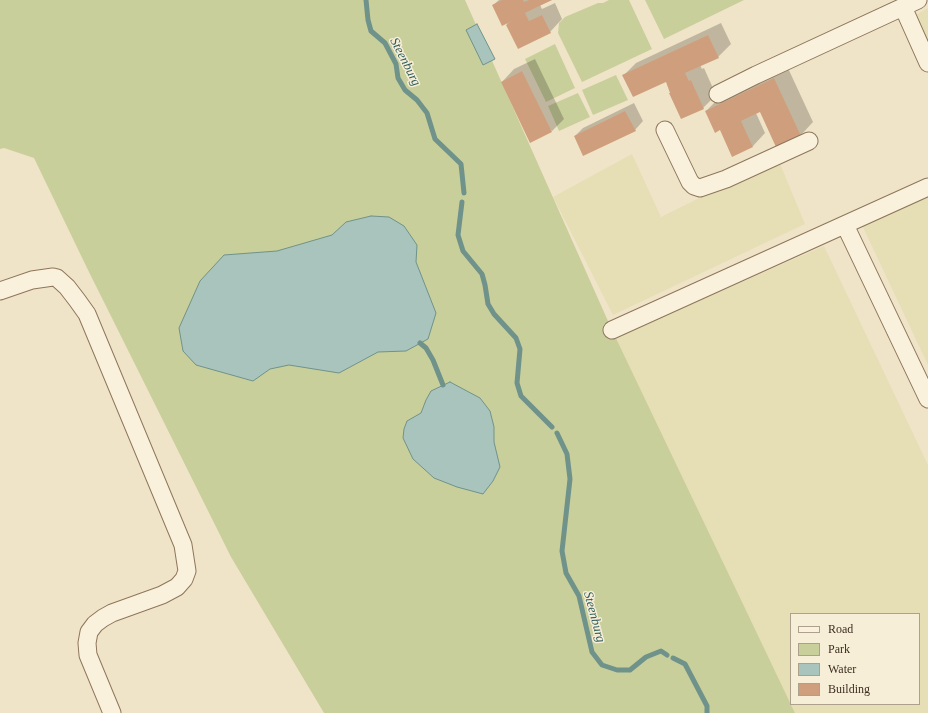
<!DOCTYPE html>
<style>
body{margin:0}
#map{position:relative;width:928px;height:713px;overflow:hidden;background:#f0e4c8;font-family:Georgia,serif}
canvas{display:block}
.legend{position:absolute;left:790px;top:613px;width:130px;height:92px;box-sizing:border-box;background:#f7eed8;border:1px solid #ada18e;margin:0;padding:5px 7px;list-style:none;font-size:12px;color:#3d2e20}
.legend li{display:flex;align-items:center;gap:8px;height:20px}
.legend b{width:20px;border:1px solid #ada18e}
</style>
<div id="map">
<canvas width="928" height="713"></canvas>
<ul class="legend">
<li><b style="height:5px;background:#faf1dc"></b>Road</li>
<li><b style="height:11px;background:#c9cf9b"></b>Park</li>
<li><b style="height:11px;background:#a9c4bc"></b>Water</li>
<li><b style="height:11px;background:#cf9f7d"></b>Building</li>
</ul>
</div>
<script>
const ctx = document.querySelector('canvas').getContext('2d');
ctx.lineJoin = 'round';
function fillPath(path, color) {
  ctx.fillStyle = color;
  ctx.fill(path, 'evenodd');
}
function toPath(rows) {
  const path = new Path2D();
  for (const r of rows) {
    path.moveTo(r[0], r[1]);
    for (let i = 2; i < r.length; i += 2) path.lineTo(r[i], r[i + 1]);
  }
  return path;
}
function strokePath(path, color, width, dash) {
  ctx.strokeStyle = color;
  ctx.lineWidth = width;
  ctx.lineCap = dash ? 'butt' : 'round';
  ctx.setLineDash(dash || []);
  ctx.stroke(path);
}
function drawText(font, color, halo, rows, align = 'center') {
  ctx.font = font + ' Georgia,serif';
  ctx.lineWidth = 3;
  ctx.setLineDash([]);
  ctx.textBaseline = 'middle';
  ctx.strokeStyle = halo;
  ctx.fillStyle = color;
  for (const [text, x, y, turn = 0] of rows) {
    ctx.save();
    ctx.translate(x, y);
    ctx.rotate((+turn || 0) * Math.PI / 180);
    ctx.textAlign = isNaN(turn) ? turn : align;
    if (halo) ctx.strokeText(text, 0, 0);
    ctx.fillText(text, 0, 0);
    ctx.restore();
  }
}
const farmland = toPath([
 [928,8,928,68,907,20],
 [632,154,661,217,778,159,805,224,613,315,553,197],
 [928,194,928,365,861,223],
 [824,246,928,465,928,713,795,713,611,339],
 [791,614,919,614,919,704,791,704]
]);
const green = toPath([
 [0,0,465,0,612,330,795,713,324,713,231,557,87,268,34,158,4,148,0,149],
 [609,0,629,0,652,49,582,82,558,33,559,23,565,17,598,3,603,3],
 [645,0,744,0,664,39],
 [555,44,575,88,546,102,525,59],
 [616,75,628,100,593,115,582,90],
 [578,93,590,117,559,131,548,106]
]);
const water = toPath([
 [477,24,495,59,483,65,466,30,477,24],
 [371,216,389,217,404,226,417,245,416,262,436,313,428,339,406,351,378,352,339,373,289,365,270,369,253,381,196,365,183,351,179,328,200,281,224,255,277,251,332,235,346,222,371,216],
 [450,382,480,398,490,411,494,427,494,442,500,467,493,481,483,494,457,487,434,478,413,459,403,438,404,429,407,421,421,413,426,400,431,391,450,382]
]);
const shadow = toPath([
 [499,0,552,0,540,5,542,9,555,3,562,19,550,32,518,47,507,23,493,5],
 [721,23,731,44,718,57,700,65,702,69,704,68,716,95,703,108,666,81,624,75,636,63],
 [535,59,564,119,552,131,502,82,514,69],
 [787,66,813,122,801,135,776,146,760,111,756,113,765,133,753,146,732,155,721,129,706,111,718,99],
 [634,103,643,121,635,130,575,136,583,128]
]);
const stream = toPath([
 [366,0,368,20,371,31,385,43,396,64,398,78,405,90,417,100,427,113,435,139,461,164,464,193],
 [462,202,458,235,463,251,482,274,485,285,488,304,494,314,516,338,520,349,517,383,521,396,552,427],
 [420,343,426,348,433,360,443,385],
 [557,433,567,454,570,479,562,551,566,573,579,596,592,652,602,665,617,670,630,670,646,657,661,651,667,655],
 [673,658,685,664,707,706,707,713]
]);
const building = toPath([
 [502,0,523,0,524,2,529,0,552,0,525,13,529,21,542,15,551,33,518,49,506,25,512,21,502,26,492,5],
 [708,35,719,58,685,73,689,81,691,80,704,109,681,119,669,93,670,93,666,82,633,97,622,75],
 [522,71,552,132,530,143,501,82],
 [774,78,801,136,776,147,760,112,741,121,753,147,732,157,720,130,715,133,705,111],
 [625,111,636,131,583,156,574,136]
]);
const minor = toPath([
 [903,7,928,63],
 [718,94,756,75,918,0],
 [665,130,690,182,694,186,700,188,726,179,809,141],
 [845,225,928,399],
 [0,291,32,280,53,277,57,278,67,287,77,300,87,314,183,545,187,571,184,579,177,587,162,595,112,613,103,618,95,624,89,632,87,643,88,655,112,713],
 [612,330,928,187]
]);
const waterNames = [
 ["Steenburg",405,62,63],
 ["Steenburg",594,617,75]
];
fillPath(farmland, '#e6deb5');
fillPath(green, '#c9cf9b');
fillPath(water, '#a9c4bc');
strokePath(water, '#6f938a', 1);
fillPath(shadow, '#0003');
strokePath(stream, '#6f938a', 5);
fillPath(building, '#cf9f7d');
strokePath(minor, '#8d765c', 19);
strokePath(minor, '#faf1dc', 17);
drawText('italic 13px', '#2f5d5a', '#f7eed8', waterNames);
</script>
